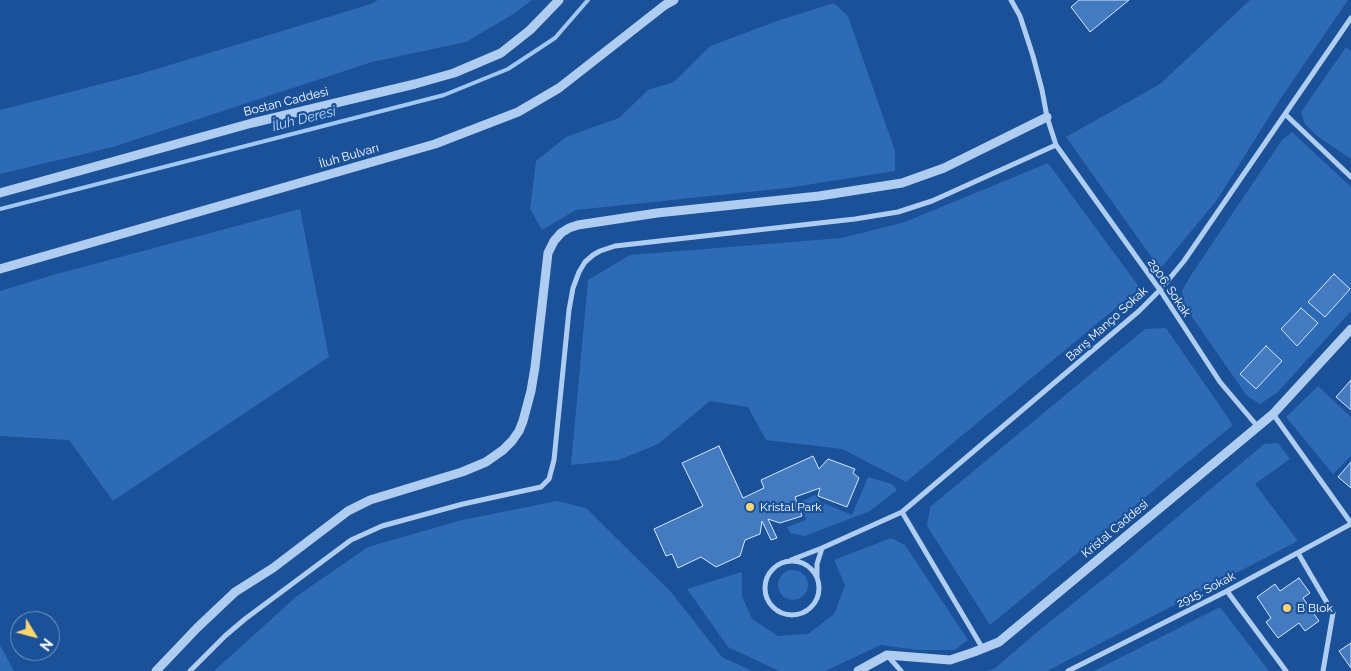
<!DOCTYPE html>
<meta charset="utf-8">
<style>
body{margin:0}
#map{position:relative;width:1351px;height:671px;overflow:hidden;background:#1a5199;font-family:Raleway,sans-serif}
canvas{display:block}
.north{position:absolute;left:10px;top:611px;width:50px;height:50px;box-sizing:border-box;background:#1a5199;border:1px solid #7697c2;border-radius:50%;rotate:127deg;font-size:14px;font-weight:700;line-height:20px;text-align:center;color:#fff}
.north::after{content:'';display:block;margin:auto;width:18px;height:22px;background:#ffd56f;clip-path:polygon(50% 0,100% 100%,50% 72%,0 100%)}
</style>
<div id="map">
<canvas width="1351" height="671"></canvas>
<div class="north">N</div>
</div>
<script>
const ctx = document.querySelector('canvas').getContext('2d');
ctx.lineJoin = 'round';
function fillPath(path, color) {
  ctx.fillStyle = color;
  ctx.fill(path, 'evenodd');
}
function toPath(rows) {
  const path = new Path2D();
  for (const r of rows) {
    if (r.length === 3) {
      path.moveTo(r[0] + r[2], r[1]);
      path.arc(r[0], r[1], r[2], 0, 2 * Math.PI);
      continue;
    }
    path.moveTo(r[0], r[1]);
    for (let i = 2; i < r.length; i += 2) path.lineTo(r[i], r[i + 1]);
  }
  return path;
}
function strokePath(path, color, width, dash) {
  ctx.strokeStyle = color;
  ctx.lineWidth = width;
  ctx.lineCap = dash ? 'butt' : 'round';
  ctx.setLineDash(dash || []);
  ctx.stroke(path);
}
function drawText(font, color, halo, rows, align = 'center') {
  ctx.font = font + ' Raleway,sans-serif';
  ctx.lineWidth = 4.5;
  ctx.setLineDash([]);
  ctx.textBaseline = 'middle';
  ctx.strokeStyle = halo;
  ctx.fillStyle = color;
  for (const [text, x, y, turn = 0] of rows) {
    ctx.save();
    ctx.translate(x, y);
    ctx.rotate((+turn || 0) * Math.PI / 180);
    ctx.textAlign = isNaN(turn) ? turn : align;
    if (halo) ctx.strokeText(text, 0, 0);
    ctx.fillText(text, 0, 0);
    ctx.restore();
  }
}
const green = toPath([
 [378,0,532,0,515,13,466,42,372,62,113,147,0,174,0,110,140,74,371,4],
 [1250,0,1348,0,1279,101,1217,200,1160,269,1066,137,1160,84],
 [834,3,848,16,895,151,895,171,787,188,576,210,542,230,530,209,536,161,566,137,619,118,648,90,674,82,710,46,777,21],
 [1346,47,1351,51,1351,159,1317,136,1305,124,1301,112],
 [1292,132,1351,187,1351,311,1277,393,1260,404,1247,396,1183,304,1182,291,1191,275,1282,140],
 [1048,163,1140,288,906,482,842,449,766,440,748,407,710,401,658,444,619,460,571,465,588,280,630,255,842,238,905,222],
 [300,209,329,357,113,501,69,440,0,436,0,291,53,275],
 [1166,328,1233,425,990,625,927,526,930,507,1145,329],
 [1318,386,1351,417,1351,456,1333,474,1286,417],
 [1278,443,1290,459,1255,484,1298,541,1047,671,986,671,994,669,1036,633,1111,573,1264,444],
 [868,477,892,484,897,490,870,511,805,536,790,533,787,527,806,520,801,502,815,495,821,502,852,515],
 [557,501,586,508,671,592,722,657,752,671,214,671,297,596,368,547,462,520],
 [891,538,905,545,968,640,955,650,918,650,881,645,825,671,779,671,728,647,687,589,742,572,742,596,752,619,778,636,808,634,834,614,845,585,834,560],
 [793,585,15],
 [1220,607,1269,671,1094,671],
 [0,645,14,671,0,671]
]);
const stream = toPath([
 [0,209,444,95,508,69,555,38,588,0]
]);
const building = toPath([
 [1079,0,1129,0,1090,32,1071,7,1079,0],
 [1334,274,1350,289,1325,317,1308,302,1334,274],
 [1301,308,1318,323,1297,346,1281,329,1301,308],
 [1266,346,1282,361,1256,389,1240,374,1266,346],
 [1351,380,1351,410,1336,397,1351,380],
 [719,446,743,498,764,488,761,480,813,456,819,469,828,459,855,469,853,473,859,478,847,507,818,496,820,488,795,497,802,516,780,523,768,519,777,538,771,540,762,521,760,534,745,540,740,556,716,567,701,557,678,568,672,554,666,556,654,529,703,506,682,463,719,446],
 [1351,462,1351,488,1338,477,1351,462],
 [1299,578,1310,593,1303,598,1319,621,1305,631,1299,623,1278,638,1266,622,1271,618,1257,597,1275,584,1280,591,1299,578],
 [1351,643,1351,668,1339,651,1351,643]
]);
const minor = toPath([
 [1011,0,1020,16,1033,56,1042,90,1047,117,1056,145,1160,290,1220,382,1258,427],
 [1285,114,1351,177],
 [1273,414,1351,523],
 [902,512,983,649],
 [822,548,902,512,1139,311,1160,290,1184,261,1351,18],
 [1298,553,1333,613,1323,671],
 [791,560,822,548,817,564,817,576],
 [792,588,27],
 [1227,591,1286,671],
 [887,655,901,671],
 [190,671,225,636,245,619,351,540,382,526,463,504,541,487,549,479,554,460,569,310,573,288,579,272,585,262,593,255,600,251,615,246,855,219,898,212,932,201,1056,145],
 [1068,671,1227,591,1351,524]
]);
const tertiary = toPath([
 [0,193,252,123,415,84,454,73,501,53,530,30,559,0],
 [0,269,435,144,518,112,559,88,665,5,674,0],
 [156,671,197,628,235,592,273,568,348,511,370,500,462,472,486,462,503,450,512,441,519,431,523,421,531,391,535,367,548,253,554,241,561,233,569,228,578,225,657,213,819,196,902,183,944,168,1047,117],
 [858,671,887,655,950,660,974,652,999,642,1273,414,1351,329]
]);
const markers = [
 [750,507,5,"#ffd56f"],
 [1287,608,5,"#ffd56f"]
];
const streetNames = [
 ["Bostan Caddesi",286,102,-14],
 ["İluh Bulvarı",349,156,-16],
 ["2906. Sokak",1169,288,56],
 ["Barış Manço Sokak",1107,324,-42],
 ["Kristal Caddesi",1115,529,-40],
 ["2915. Sokak",1206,590,-27]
];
const poiNames = [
 ["Kristal Park",760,507],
 ["B Blok",1297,608]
];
const waterNames = [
 ["İluh Deresi",304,119,-14]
];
fillPath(green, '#2d6bb6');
strokePath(stream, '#a2c7f3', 4);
fillPath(building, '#437ac0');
strokePath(building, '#d6e7fc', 1);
strokePath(minor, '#afcdf1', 5);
strokePath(tertiary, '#afcdf1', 9);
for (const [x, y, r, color] of markers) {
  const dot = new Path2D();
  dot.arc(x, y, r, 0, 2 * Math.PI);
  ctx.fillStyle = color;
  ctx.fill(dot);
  strokePath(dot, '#1a5199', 2);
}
drawText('12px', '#fff', '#1a5199', streetNames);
drawText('12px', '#fff', '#1a5199', poiNames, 'left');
drawText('italic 14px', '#bbd7f7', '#1a5199', waterNames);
</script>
